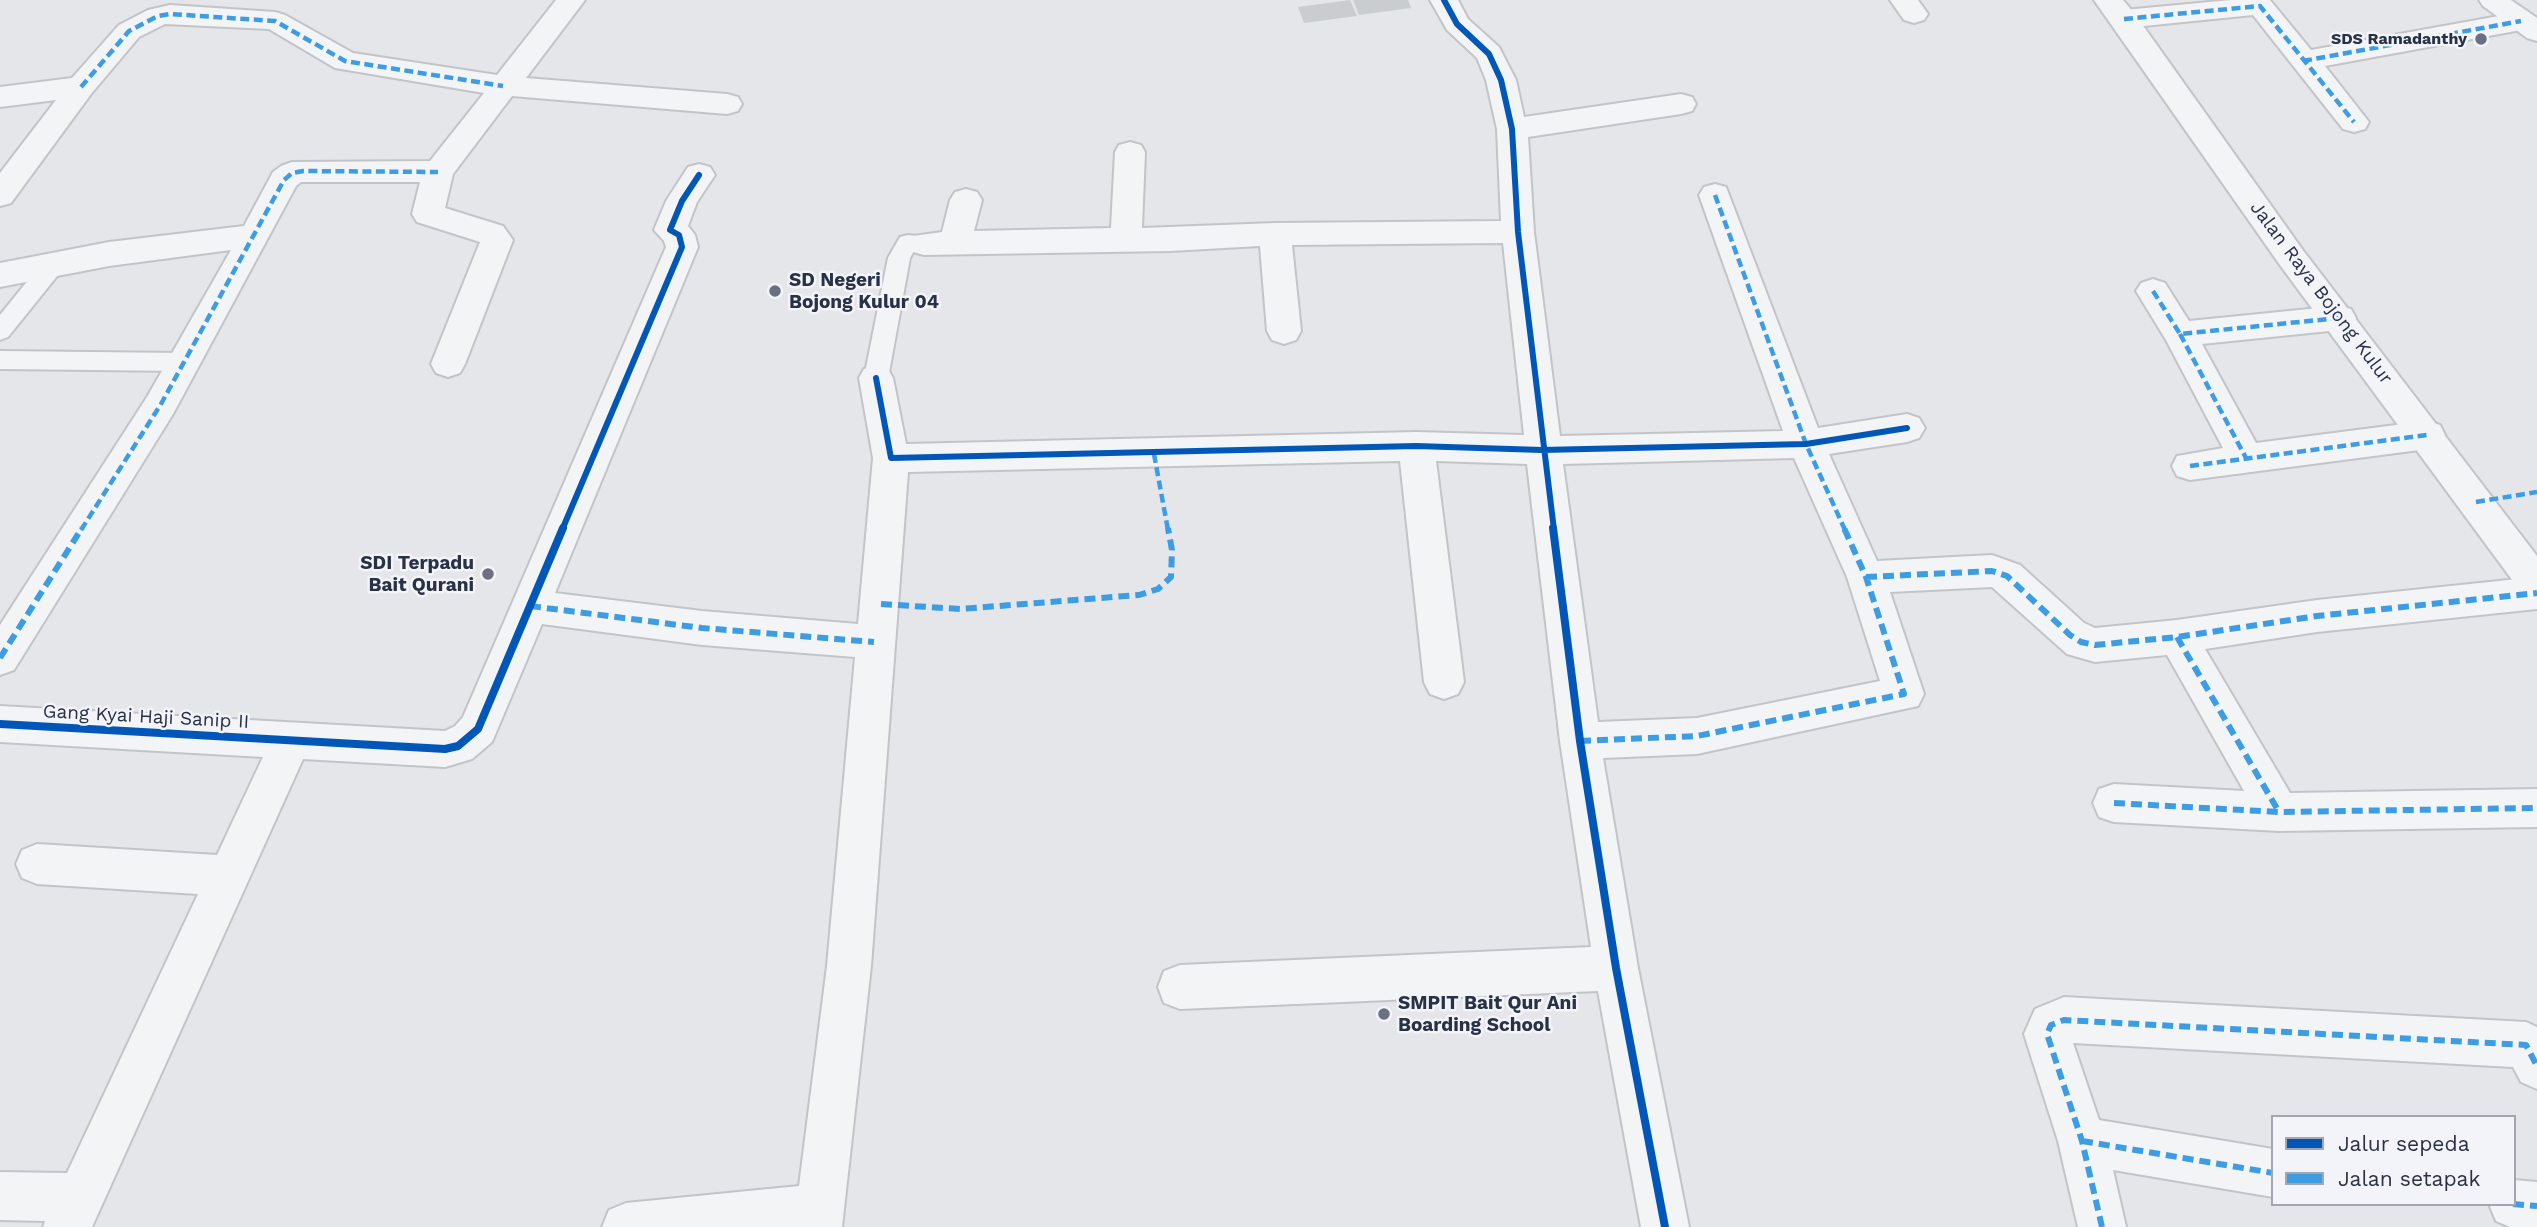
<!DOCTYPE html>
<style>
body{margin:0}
#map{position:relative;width:2537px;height:1227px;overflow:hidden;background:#e4e6ea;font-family:"Work Sans",sans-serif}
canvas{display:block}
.legend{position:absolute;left:2271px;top:1115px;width:245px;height:91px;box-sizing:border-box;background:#f2f4f9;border:2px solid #a1a6b1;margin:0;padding:9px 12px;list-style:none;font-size:21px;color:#283146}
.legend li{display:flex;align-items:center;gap:14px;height:35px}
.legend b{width:35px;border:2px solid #a1a6b1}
</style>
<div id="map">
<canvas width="2537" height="1227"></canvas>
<ul class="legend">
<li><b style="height:9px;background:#0057b8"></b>Jalur sepeda</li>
<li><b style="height:9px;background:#3d9de4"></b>Jalan setapak</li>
</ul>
</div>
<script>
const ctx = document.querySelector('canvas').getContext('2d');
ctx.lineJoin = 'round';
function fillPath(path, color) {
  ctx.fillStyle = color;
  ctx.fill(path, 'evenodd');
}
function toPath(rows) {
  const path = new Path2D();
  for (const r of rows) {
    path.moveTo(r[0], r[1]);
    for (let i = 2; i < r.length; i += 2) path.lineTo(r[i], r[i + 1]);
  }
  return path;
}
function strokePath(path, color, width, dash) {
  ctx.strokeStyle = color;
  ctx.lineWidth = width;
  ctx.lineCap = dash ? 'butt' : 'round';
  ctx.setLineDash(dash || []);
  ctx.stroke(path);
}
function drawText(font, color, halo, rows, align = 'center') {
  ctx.font = font + ' "Work Sans",sans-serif';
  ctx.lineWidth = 5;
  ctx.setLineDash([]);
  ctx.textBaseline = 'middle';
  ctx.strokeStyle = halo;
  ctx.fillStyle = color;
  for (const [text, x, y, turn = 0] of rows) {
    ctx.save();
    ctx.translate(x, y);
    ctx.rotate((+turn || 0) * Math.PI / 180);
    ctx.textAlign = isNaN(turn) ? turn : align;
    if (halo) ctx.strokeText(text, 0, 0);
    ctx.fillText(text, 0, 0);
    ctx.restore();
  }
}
const building = toPath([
 [1350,0,1357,16,1304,23,1298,7],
 [1353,0,1408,0,1411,8,1359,15]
]);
const service = toPath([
 [908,235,932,238,935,244,932,250,914,251,910,258,888,378,884,384,876,387,868,384,864,378,888,258,900,237,908,235],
 [54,256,62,258,65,264,62,270,8,337,0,340,0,315,46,258,54,256],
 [0,351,182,353,190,356,194,362,190,368,182,371,0,369,0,351]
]);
const minor = toPath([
 [556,0,585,0,526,78,727,94,738,97,742,104,738,111,727,114,512,96,453,174,445,208,503,226,513,240,465,364,460,373,448,377,436,373,431,364,480,242,417,222,412,214,420,182,301,182,296,186,173,414,14,670,0,675,0,625,147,397,231,250,109,266,0,287,0,263,109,242,244,226,273,172,281,166,292,162,430,161,484,93,335,68,269,29,165,24,139,37,91,94,11,203,0,206,0,173,56,100,0,107,0,87,72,78,119,25,148,10,170,5,275,12,285,15,353,53,497,75,556,0],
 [1430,0,1458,0,1468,19,1499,47,1516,80,1524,117,1681,94,1692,97,1696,104,1692,111,1681,114,1528,137,1534,232,1560,436,1783,431,1699,195,1704,187,1715,184,1726,187,1818,428,1907,414,1919,418,1925,428,1919,438,1907,442,1829,454,1877,561,1992,555,2020,565,2084,623,2095,628,2177,620,2317,600,2537,577,2537,609,2317,632,2205,649,2290,793,2537,789,2537,827,2279,831,2114,822,2099,817,2093,803,2099,789,2114,784,2244,791,2167,655,2095,662,2067,654,1992,587,1890,592,1924,694,1918,706,1697,754,1603,758,1638,968,1689,1227,1641,1227,1598,991,1180,1009,1164,1003,1158,987,1164,971,1180,965,1591,947,1560,741,1527,464,1436,461,1464,682,1458,694,1444,699,1430,694,1424,682,1400,461,908,472,871,966,842,1227,602,1227,609,1210,626,1203,799,1186,827,966,855,657,702,645,542,624,492,742,472,759,445,767,303,759,92,1227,43,1227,45,1221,0,1220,0,1172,67,1173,198,894,37,884,22,878,16,864,22,850,37,844,217,855,263,757,0,742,0,706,445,731,455,726,463,717,666,247,664,241,654,230,666,201,688,167,699,164,710,167,715,175,697,202,688,226,695,235,698,247,555,593,702,611,858,624,873,458,859,378,864,369,876,365,888,369,893,378,906,444,1416,432,1524,435,1503,243,1292,245,1301,331,1296,340,1284,344,1272,340,1267,331,1260,246,1170,251,924,255,913,252,908,244,913,236,942,232,950,200,955,192,966,189,977,192,982,200,974,231,1111,228,1115,152,1119,145,1130,142,1141,145,1145,152,1142,228,1275,223,1501,221,1497,129,1486,80,1477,58,1447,30,1430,0],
 [1794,458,1847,577,1880,681,1697,718,1598,722,1563,464,1794,458],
 [1890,0,1918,0,1928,14,1924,20,1914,23,1904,20,1890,0],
 [2231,0,2270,0,2311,50,2521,12,2531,15,2535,21,2531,27,2521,30,2325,66,2369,122,2365,129,2354,132,2343,129,2253,15,2124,28,2114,25,2110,19,2114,13,2124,10,2231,0],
 [2153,279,2165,283,2189,321,2339,306,2351,309,2356,318,2351,327,2339,330,2202,344,2256,443,2427,421,2440,425,2445,435,2440,445,2427,449,2190,480,2177,476,2172,466,2177,456,2223,448,2166,340,2136,291,2141,283,2153,279],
 [2064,997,2526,1022,2537,1027,2537,1089,2521,1082,2513,1067,2073,1043,2099,1120,2273,1149,2273,1197,2113,1170,2126,1227,2078,1227,2058,1141,2024,1034,2035,1009,2064,997],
 [2514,1180,2537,1182,2537,1227,2510,1227,2496,1221,2489,1204,2514,1204,2514,1180]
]);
const tertiary = toPath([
 [2094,0,2123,0,2134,13,2302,249,2537,556,2537,601,2524,596,2280,265,2094,0],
 [2479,0,2511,0,2537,18,2537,41,2527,38,2483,6,2479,0]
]);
const quietFar1 = toPath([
 [2124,19,2260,6,2354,122],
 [2303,61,2521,21],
 [81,87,129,31,158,16,170,14,275,21,345,61,503,86],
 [1715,195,1806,444,1845,530],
 [2153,291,2180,334,2339,318],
 [2180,334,2246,458],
 [1154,454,1168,530],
 [2190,466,2427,435],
 [2476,502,2537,492],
 [81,530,161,404,284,180,292,173,303,171,438,172]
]);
const quiet = toPath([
 [1866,577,1992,571,2007,576,2070,635,2081,642,2095,645,2177,637,2317,616,2537,593],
 [881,604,960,609,1139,595,1158,589,1171,577,1172,550,1168,528],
 [530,606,702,628,874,642],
 [2177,637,2279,812],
 [0,658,82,528],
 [1580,741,1697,736,1904,694,1866,577,1844,528],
 [2114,803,2279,812,2537,808],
 [2082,1141,2273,1173],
 [2513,1204,2537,1206],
 [2102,1227,2082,1141,2047,1034,2051,1025,2064,1020,2526,1045,2537,1066]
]);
const cyclewayFar1 = toPath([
 [1444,0,1457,24,1489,54,1501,80,1512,129,1518,232,1554,530],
 [876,378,891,458,1416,446,1542,450,1806,444,1907,428],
 [562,530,682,247,679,235,670,230,682,201,699,175]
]);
const cycleway = toPath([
 [1553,528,1580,741,1616,968,1665,1227],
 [0,724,445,749,458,746,478,729,563,528]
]);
const markers = [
 [2481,39,7,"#6a707f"],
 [775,291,7,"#6a707f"],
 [488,574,7,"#6a707f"],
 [1384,1014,7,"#6a707f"]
];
const farPoinames = [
 ["SDS Ramadanthy",2467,39]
];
const poiNames = [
 ["SD Negeri",789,280],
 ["Bojong Kulur 04",789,302],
 ["SDI Terpadu",474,563,"right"],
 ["Bait Qurani",474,585,"right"],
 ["SMPIT Bait Qur Ani",1398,1003],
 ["Boarding School",1398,1025]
];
const streetNames = [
 ["Jalan Raya Bojong Kulur",2321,293,53],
 ["Gang Kyai Haji Sanip II",146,717,3]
];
fillPath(building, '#cacdd0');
strokePath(service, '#c2c4c8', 4);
strokePath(minor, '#c2c4c8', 4);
strokePath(tertiary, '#c2c4c8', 4);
fillPath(service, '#f3f4f6');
fillPath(minor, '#f3f4f6');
fillPath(tertiary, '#f3f4f6');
strokePath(quietFar1, '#3d9de4', 4.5, [9, 4.5]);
strokePath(quiet, '#3d9de4', 6, [11, 6]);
strokePath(cyclewayFar1, '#0057b8', 6);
strokePath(cycleway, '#0057b8', 8);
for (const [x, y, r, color] of markers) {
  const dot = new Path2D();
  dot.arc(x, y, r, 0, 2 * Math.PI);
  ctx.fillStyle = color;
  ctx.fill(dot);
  strokePath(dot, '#f2f4f9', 2.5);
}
drawText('bold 16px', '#283146', '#f2f4f9', farPoinames, 'right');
drawText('bold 19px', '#283146', '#f2f4f9', poiNames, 'left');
drawText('19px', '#283146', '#f2f4f9', streetNames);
</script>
